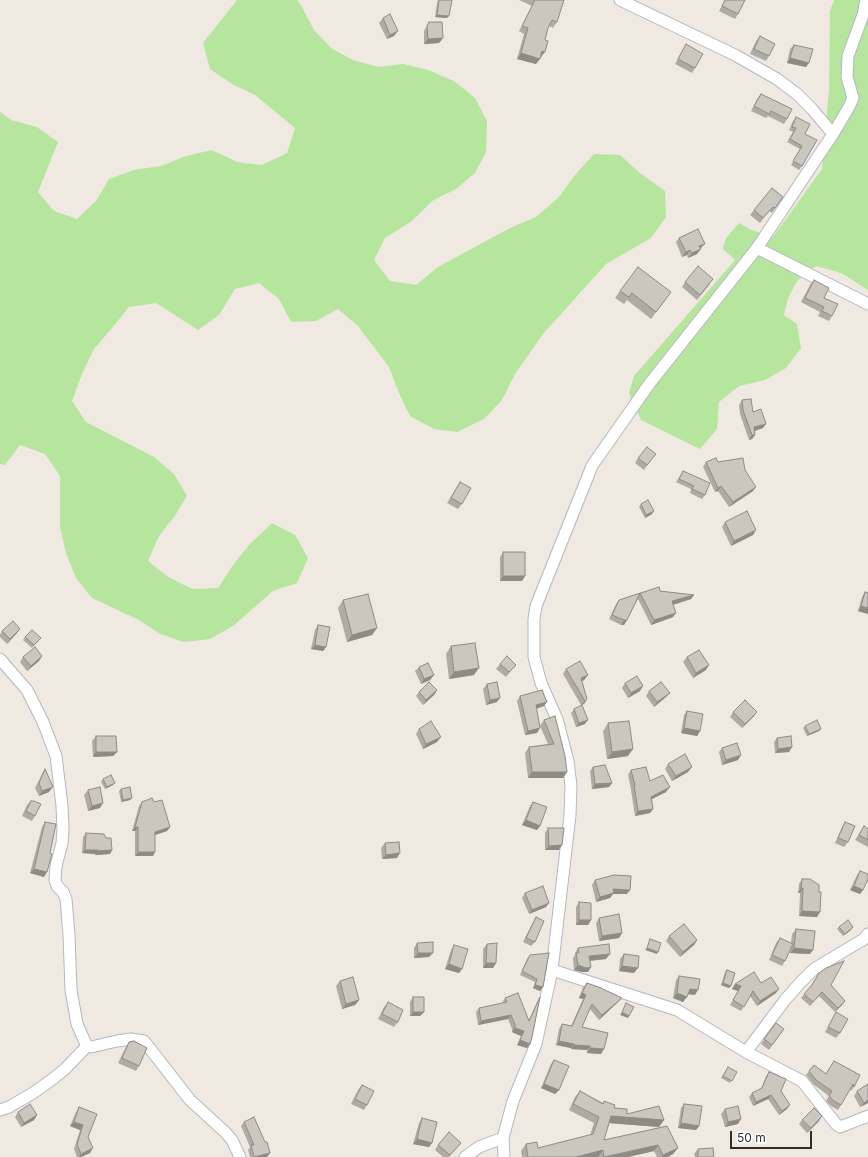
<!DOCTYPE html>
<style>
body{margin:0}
#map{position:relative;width:868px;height:1157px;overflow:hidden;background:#efe9e1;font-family:Inter,sans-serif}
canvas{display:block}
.scale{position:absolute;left:730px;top:1131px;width:82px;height:18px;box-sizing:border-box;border:2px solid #2e2e2e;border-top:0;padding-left:5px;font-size:12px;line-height:14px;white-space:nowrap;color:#2e2e2e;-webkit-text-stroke:3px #fff;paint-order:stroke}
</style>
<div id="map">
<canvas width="868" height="1157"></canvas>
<div class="scale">50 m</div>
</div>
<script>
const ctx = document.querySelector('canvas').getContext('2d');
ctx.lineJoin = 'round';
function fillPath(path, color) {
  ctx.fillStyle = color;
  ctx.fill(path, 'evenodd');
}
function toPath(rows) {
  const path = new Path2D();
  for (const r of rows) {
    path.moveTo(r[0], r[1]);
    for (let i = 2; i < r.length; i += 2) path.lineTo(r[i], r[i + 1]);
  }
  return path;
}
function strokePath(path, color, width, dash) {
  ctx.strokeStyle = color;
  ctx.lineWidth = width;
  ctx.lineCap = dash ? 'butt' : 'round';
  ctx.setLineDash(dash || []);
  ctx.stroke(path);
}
const green = toPath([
 [237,0,297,0,302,7,314,30,331,48,353,60,378,67,403,64,428,70,454,81,475,98,487,121,486,152,475,173,456,189,432,201,412,221,385,238,374,260,390,281,416,285,438,267,510,228,536,217,559,197,575,175,594,154,620,155,640,173,665,191,666,217,651,238,606,264,543,334,515,374,502,400,484,419,457,432,434,429,410,416,399,393,389,367,358,326,338,309,316,321,291,322,279,299,259,283,235,289,219,315,198,330,156,303,129,307,112,328,94,349,82,374,72,401,86,422,154,457,174,474,187,496,174,517,159,536,148,561,168,577,192,589,218,588,233,565,249,545,272,523,295,535,308,558,297,583,273,591,233,626,210,639,184,642,160,634,139,620,92,598,76,578,66,553,60,527,60,476,45,454,20,445,5,465,0,464,0,112,11,120,37,127,58,142,38,192,54,211,77,219,96,201,109,179,134,170,161,166,186,156,212,150,237,162,262,165,287,153,295,128,255,95,232,84,210,69,203,43],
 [834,0,868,0,868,290,841,273,816,266,797,281,788,298,784,315,797,324,801,348,786,368,765,380,739,386,719,402,717,429,700,449,641,420,629,393,634,376,735,260,723,249,726,238,739,223,751,230,773,237,822,169,829,90,830,11]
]);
const minor = toPath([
 [620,0,735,55,777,79,797,94,812,109,833,134],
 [757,248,868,304],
 [0,659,27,690,43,722,56,756,62,806,63,829,62,843,56,866,55,880,57,886,63,892,66,899,69,935,71,990,77,1024,85,1042,87,1046,91,1047,117,1041,131,1039,144,1041,190,1100,225,1132,232,1140,240,1157],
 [552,970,677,1010,746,1052,802,1081,836,1124,840,1127,868,1116],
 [746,1052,785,1000,800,983,814,969,864,939,868,934],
 [0,1110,9,1107,33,1093,50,1081,65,1069,87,1046],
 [465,1157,479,1147,503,1138],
 [504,1157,503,1138,513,1101,536,1044,552,970,570,815,571,786,568,761,557,719,541,683,534,657,534,619,536,606,592,466,596,460,650,383,757,248,833,134,849,107,853,98,847,77,848,56,863,15,866,0]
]);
const wall = toPath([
 [438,0,452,0,447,18,435,17,437,3],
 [519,0,564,0,557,22,553,28,549,26,548,28,545,40,541,57,540,57,536,64,517,59,524,34,519,31,532,6],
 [725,0,745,0,738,14,735,19,719,11],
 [383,18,394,36,387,39,379,23],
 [429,22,443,38,439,43,424,44,424,31],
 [760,36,769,56,766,61,750,54,756,41],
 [686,44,695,68,692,73,675,64],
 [794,45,806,67,787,63,790,49],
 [761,94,787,119,784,124,768,116,766,118,751,111,757,99],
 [796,117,805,134,802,166,799,170,791,165,800,149,787,142,793,132,789,130,793,121],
 [783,197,772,213,769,211,760,223,750,215,754,210],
 [679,238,701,248,700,249,697,254,688,258,687,255,682,257,676,242],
 [814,280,824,298,832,316,829,321,818,316,820,312,801,302,810,285],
 [685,282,710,284,697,300,682,287],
 [620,291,666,299,651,319,627,300,624,304,615,298],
 [742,400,753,412,763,428,755,431,755,435,752,439,749,440,740,414,739,405],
 [638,458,652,459,644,470,635,463],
 [706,462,718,462,745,470,753,491,729,507,718,491,715,492,703,467],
 [683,471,705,495,702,499,690,493,691,489,676,482],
 [460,482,462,504,458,509,447,503],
 [641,504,652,514,645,518,639,507],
 [725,522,753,535,731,546,722,527],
 [503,552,525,576,522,581,500,581,500,557],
 [659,587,660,591,694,595,691,599,673,605,673,617,651,625,638,599,624,625,621,625,609,619,616,604,619,600],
 [865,592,868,593,868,614,858,611,862,597],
 [343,600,377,628,372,635,347,642,338,608],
 [318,625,326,647,323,651,311,649,315,630],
 [2,631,17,633,7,644,0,637,0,635],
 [25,637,39,640,32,648,23,640],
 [451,646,474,675,449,679,446,654],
 [42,656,39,661,27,671,20,662,23,657],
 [687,657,706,670,693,678,683,662],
 [500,664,516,665,506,677,496,669],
 [419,667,434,675,430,680,421,684,415,671],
 [566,669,588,675,584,680,582,681,587,699,584,704,581,705,563,674],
 [625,683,640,691,628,698,622,688],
 [487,684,497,702,486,705,483,689],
 [437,690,434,695,423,705,416,696,419,692],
 [649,691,666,697,654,707,646,696],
 [520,696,544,706,536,709,537,733,525,735,517,701],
 [574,709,585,724,576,727,571,713],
 [687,711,700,731,697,736,681,733,684,715],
 [733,712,754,716,742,728,730,717],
 [544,720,567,772,563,778,528,778,525,753,529,747,548,744,540,726],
 [608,723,628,756,607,759,603,731],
 [805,726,819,731,807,736,803,728],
 [419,729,437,742,423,749,416,734],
 [96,736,117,752,113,756,93,757,92,741],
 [777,738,789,752,775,753,774,742],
 [722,748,738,760,722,765,719,752],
 [668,764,688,772,672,781,665,769],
 [593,767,612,783,609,787,592,789,590,771],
 [45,769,49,792,39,796,35,788,42,774],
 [631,770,666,792,652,799,653,809,650,813,635,816,631,790,631,789,628,775],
 [103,779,113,785,105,789,101,782],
 [121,789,130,800,121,802,119,791],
 [88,790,100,808,88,811,84,795],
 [31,801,35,816,32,821,22,816,27,805],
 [142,802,154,802,170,827,167,831,155,835,153,856,135,856,135,831,132,831,139,806],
 [533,802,540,826,537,830,522,825,530,806],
 [45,822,50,853,44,877,30,873,42,827],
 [845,822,848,842,844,847,835,843,842,827],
 [864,826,868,829,868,847,855,840],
 [548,828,562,845,559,850,545,850,545,833],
 [86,833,112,850,110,854,95,855,95,854,82,853,83,837],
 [385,843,397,858,382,859,381,848],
 [860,871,863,890,860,894,850,890,857,875],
 [802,879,817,917,799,916,800,893,798,893,799,884],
 [595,880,627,894,613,894,610,898,596,902,592,885],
 [525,893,546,907,529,914,522,898],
 [579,902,591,920,588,925,576,925,576,907],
 [536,917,535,942,531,946,523,942,533,922],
 [599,918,622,933,619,938,599,941,596,923],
 [839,927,851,930,843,936,837,929],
 [796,929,810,954,790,953,791,948,785,961,782,966,769,960,776,943,780,938,791,943,792,934],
 [669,936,697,940,694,945,680,957,666,941],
 [417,943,429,957,414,958,414,948],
 [487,944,496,963,493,968,483,968,483,949],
 [454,945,462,969,459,973,445,969,451,950],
 [578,948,606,959,590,961,591,967,588,972,582,972,574,970,573,958,575,955,575,953],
 [624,954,634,973,619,971,620,959],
 [530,955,543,987,540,991,533,988,535,982,520,975,527,959],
 [727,970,729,988,721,985,725,972],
 [819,973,845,1001,842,1005,835,1012,819,996,810,1006,801,998,810,987],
 [679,976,695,995,688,994,683,1002,673,998,676,980],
 [340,981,359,1000,355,1005,342,1009,336,986],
 [587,983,622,998,618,1002,599,1020,590,1009,582,1027,604,1049,601,1054,587,1053,587,1050,571,1049,571,1048,556,1045,559,1029,562,1024,571,1026,583,999,579,998,583,987],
 [761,983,776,993,757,1006,750,996,741,1011,730,1005,738,991,732,989,735,984],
 [413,997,424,1012,420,1016,410,1016,410,1002],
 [540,997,530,1044,527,1048,517,1045,521,1036,512,1032,512,1029,508,1019,478,1025,476,1012,479,1008,502,1003,505,998,529,1020,537,1002],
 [388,1002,398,1022,394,1027,378,1019,384,1007],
 [836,1012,840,1033,836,1038,825,1032],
 [776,1023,784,1029,769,1050,761,1044],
 [129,1042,139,1066,136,1071,118,1063,126,1047],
 [554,1060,559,1090,555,1094,541,1088,551,1064],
 [834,1061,860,1075,854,1087,851,1091,850,1089,841,1105,838,1110,831,1106,826,1101,829,1096,813,1084,806,1075,814,1065,826,1074],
 [728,1067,737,1072,730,1083,721,1078],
 [769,1072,781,1091,787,1109,779,1115,768,1099,753,1106,749,1097,752,1093,761,1089,766,1076],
 [868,1084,868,1103,860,1107,854,1096,857,1091],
 [362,1085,367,1105,364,1110,351,1104,358,1090],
 [580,1091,603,1103,604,1101,614,1108,627,1114,664,1120,659,1127,609,1123,604,1140,667,1126,678,1148,673,1154,668,1157,657,1157,654,1151,628,1157,522,1157,521,1151,526,1144,538,1148,590,1135,594,1123,569,1110,575,1097],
 [684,1104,699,1126,696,1130,678,1128,681,1108],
 [79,1107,88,1137,90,1153,81,1157,77,1157,74,1149,80,1130,70,1126,76,1112],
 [725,1109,738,1124,725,1127,721,1114],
 [18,1112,37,1115,34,1120,21,1127,15,1117],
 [422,1118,432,1143,429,1147,413,1144,419,1123],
 [802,1120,819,1121,807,1133,799,1124],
 [244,1122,270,1153,267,1157,250,1157,248,1150,250,1147,241,1126],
 [461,1143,449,1157,443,1157,435,1150,438,1145],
 [698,1149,714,1157,695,1157,694,1154]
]);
const shadedWall = toPath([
 [437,15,449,16,447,18,435,17],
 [398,31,394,36,387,39,390,35],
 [443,38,439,43,424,44,428,39],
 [542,51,545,52,541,57,538,56],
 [521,53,540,59,536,64,517,59],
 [790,58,809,63,806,67,787,63],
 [705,244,701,248,696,251,699,246],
 [701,249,697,254,688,258,692,253],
 [690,250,687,255,682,257,686,252],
 [766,424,763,428,751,432,754,427],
 [752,435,755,435,752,439,749,440],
 [721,486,718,491,715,492,718,488],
 [756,487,753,491,729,507,733,502],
 [654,511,652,514,645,518,646,515],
 [756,530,753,535,731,546,734,541],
 [503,576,525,576,522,581,500,581],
 [694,595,691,599,669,606,672,601],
 [861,606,868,608,868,614,858,611],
 [676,613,673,617,651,625,654,620],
 [624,620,627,620,624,625,621,625],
 [377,628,372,635,347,642,352,635],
 [20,629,17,633,7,644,10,639],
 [315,645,326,647,323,651,311,649],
 [42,656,39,661,27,671,31,666],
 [709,665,706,670,693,678,696,673],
 [479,668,474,675,449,679,454,672],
 [434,675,430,680,421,684,424,679],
 [588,675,584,680,578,683,581,678],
 [643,686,640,691,628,698,631,693],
 [437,690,434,695,423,705,426,700],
 [670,693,666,697,654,707,657,702],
 [500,698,497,702,486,705,490,700],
 [587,699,584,704,581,705],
 [547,702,544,706,532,710,536,705],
 [757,712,754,716,742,728,745,724],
 [588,720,585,724,576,727,579,723],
 [540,728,537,733,525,735,528,731],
 [684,728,700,731,697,736,681,733],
 [821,729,819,731,807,736,809,734],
 [441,737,437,742,423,749,426,744],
 [792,747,789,752,775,753,778,749],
 [633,749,628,756,607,759,612,752],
 [96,752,117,752,113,756,93,757],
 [741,755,738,760,722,765,726,760],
 [692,767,688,772,672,781,676,776],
 [532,772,567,772,563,778,528,778],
 [115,783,113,785,105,789,107,787],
 [612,783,609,787,592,789,595,784],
 [53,787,49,792,39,796,42,791],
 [670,787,666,792,648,801,651,797],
 [132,798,130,800,121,802,123,800],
 [103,803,100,808,88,811,92,806],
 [653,809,650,813,635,816,638,811],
 [526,820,540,826,537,830,522,825],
 [135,827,138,827,135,831,132,831],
 [170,827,167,831,152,836,155,832],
 [562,845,559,850,545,850,549,846],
 [85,850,98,850,95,854,82,853],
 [112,850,110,854,95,855,97,851],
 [138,852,155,852,153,856,135,856],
 [400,853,397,858,382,859,386,855],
 [34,869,47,872,44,877,30,873],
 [854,886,863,890,860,894,850,890],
 [801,888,803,888,800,893,798,893],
 [613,889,630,890,627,894,613,894,610,898,596,902,600,897],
 [549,903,546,907,529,914,532,910],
 [802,911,820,912,817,917,799,916],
 [579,920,591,920,588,925,576,925],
 [853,927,851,930,843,936,845,934],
 [622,933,619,938,599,941,602,936],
 [697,940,694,945,680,957,683,952],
 [647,948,658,952,657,954,645,950],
 [794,948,813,950,810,954,790,953],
 [418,953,433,953,429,957,414,958],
 [610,954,606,959,586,961,589,956],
 [486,963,496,963,493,968,483,968],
 [449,964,462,969,459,973,445,969],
 [578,965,591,967,588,972,582,972,574,970],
 [622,966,638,968,634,973,619,971],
 [723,983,731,986,729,988,721,985],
 [735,984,741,986,738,991,732,989],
 [535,985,543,987,540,991,533,988],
 [690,989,698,990,695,995,687,994],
 [779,989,776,993,757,1006,760,1001],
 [582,993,586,995,583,999,579,998],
 [677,993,687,997,683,1002,673,998],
 [622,998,618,1002,599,1020,602,1015],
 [359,1000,355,1005,342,1009,346,1004],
 [845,1001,842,1005,835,1012,838,1008],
 [413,1012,424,1012,420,1016,410,1016],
 [622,1012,629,1016,628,1018,620,1015],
 [511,1015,508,1019,478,1025,481,1021],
 [515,1028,524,1031,521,1036,512,1032],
 [520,1040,530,1044,527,1048,517,1045],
 [559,1041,574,1044,571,1048,556,1045],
 [574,1045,590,1046,587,1050,571,1049],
 [590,1048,604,1049,601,1054,587,1053],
 [544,1084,559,1090,555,1094,541,1088],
 [771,1095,768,1099,753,1106,756,1102],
 [868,1100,868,1103,860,1107,864,1103],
 [790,1105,787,1109,779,1115,782,1111],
 [37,1115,34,1120,21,1127,24,1123],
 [611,1116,664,1120,659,1127,607,1123],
 [822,1116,819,1121,807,1133,811,1128],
 [741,1119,738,1124,725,1127,728,1122],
 [74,1122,83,1125,80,1130,70,1126],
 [681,1123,699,1126,696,1130,678,1128],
 [417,1139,432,1143,429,1147,413,1144],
 [658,1145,654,1151,628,1157,604,1157],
 [93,1148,90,1153,81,1157,79,1157,81,1154],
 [678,1148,673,1154,668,1157,662,1157,663,1155],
 [603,1150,598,1157,576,1157],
 [270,1153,267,1157,254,1157]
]);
const building = toPath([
 [439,0,452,0,449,16,437,15,439,0],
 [535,0,564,0,557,22,552,20,548,28,545,40,548,41,545,52,542,51,540,59,521,53,528,28,522,26,535,0],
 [725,0,745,0,738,14,722,6,725,0],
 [390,14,398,31,390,35,383,18,390,14],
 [429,22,442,22,443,38,428,39,427,26,429,22],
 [760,36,775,44,769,56,754,49,760,36],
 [686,44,703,54,695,68,678,59,686,44],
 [794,45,813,49,809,63,790,58,794,45],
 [761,94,792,109,787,119,771,111,769,114,754,106,761,94],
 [796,117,810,124,805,134,817,140,802,166,793,161,802,146,790,139,796,128,792,127,796,117],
 [772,188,783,197,775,208,773,207,763,218,754,210,772,188],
 [698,229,705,244,699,246,701,249,692,253,690,250,686,252,679,238,698,229],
 [698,266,713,279,700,295,685,282,698,266],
 [638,267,671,292,656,312,632,293,629,297,620,291,638,267],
 [814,280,829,288,824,298,838,304,832,316,822,311,824,307,805,298,814,280],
 [751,399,753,412,761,409,766,424,754,427,755,435,752,435,743,410,742,400,751,399],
 [647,447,656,454,647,465,638,458,647,447],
 [716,458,718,462,743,458,745,470,756,487,733,502,721,486,718,488,706,462,716,458],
 [683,471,710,483,705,495,692,489,694,486,679,479,683,471],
 [460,482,471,488,462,504,451,498,460,482],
 [648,500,654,511,646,515,641,504,648,500],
 [747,511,756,530,734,541,725,522,747,511],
 [503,552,525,552,525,576,503,576,503,552],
 [659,587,660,591,694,595,672,601,676,613,654,620,640,593,627,620,624,620,612,615,619,600,659,587],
 [865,592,868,593,868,608,861,606,865,592],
 [368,594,377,628,352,635,343,600,368,594],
 [13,621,20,629,10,639,2,631,13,621],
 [318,625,330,627,326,647,315,645,318,625],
 [32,630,41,638,34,645,25,637,32,630],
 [475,643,479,668,454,672,451,646,475,643],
 [35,647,42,656,31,666,23,657,35,647],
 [699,650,709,665,696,673,687,657,699,650],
 [507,656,516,665,509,672,500,664,507,656],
 [580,661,588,675,581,678,587,699,585,701,566,669,580,661],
 [428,663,434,675,424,679,419,667,428,663],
 [637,676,643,686,631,693,625,683,637,676],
 [429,682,437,690,426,700,419,692,429,682],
 [497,682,500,698,490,700,487,684,497,682],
 [661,682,670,693,657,702,649,691,661,682],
 [542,690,547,702,536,705,540,728,528,731,520,696,542,690],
 [745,700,757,712,745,724,733,712,745,700],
 [582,705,588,720,579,723,574,709,582,705],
 [687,711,703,714,700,731,684,728,687,711],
 [555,716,565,756,567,772,532,772,529,747,554,744,544,720,555,716],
 [817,720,821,729,809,734,805,726,817,720],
 [431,721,441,737,426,744,419,729,431,721],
 [629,721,633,749,612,752,608,723,629,721],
 [96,736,116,736,117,752,96,752,96,736],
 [791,736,792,747,778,749,777,738,791,736],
 [737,743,741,755,726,760,722,748,737,743],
 [685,754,692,767,676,776,668,764,685,754],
 [605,765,612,783,595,784,593,767,605,765],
 [646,767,650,781,663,775,670,787,651,797,653,809,638,811,634,785,635,785,631,770,646,767],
 [45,769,53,787,42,791,39,783,45,769],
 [111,775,115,783,107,787,103,779,111,775],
 [100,787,103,803,92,806,88,790,100,787],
 [130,787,132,798,123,800,121,789,130,787],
 [152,798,154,802,162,800,170,827,155,832,155,852,138,852,138,827,135,827,142,802,152,798],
 [31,801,34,801,41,804,35,816,26,811,31,801],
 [533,802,547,807,540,826,526,820,533,802],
 [45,822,56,824,50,853,52,854,47,872,34,869,45,822],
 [845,822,855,826,848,842,838,838,845,822],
 [864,826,868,829,868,840,859,835,864,826],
 [548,828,564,828,562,845,549,846,548,828],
 [86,833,104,834,106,838,111,838,112,850,97,851,98,850,85,850,86,833],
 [399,842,400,853,386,855,385,843,399,842],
 [860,871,868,874,868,879,863,890,854,886,860,871],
 [614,875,631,876,630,890,613,889,614,893,600,897,595,880,614,875],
 [802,879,810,879,819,885,819,892,821,892,820,912,802,911,803,888,801,888,802,879],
 [543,886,549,903,532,910,525,893,543,886],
 [579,902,591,903,591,920,579,920,579,902],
 [619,914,622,933,602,936,599,918,619,914],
 [536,917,544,921,535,942,526,938,536,917],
 [848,920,853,927,845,934,839,927,848,920],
 [684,924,697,940,683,952,669,936,684,924],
 [796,929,815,931,813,950,794,948,796,929],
 [780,938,793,944,785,961,772,955,780,938],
 [650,939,661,943,658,952,647,948,650,939],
 [433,942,433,953,418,953,417,943,433,942],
 [497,943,496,963,486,963,487,944,497,943],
 [609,944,610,954,589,956,591,967,586,968,578,965,576,953,579,953,578,948,609,944],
 [454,945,468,949,462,969,449,964,454,945],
 [549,953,543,987,535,985,537,979,522,971,530,955,549,953],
 [624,954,639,956,638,968,622,966,624,954],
 [844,961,831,985,845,1001,838,1008,822,992,813,1002,804,994,812,985,819,973,826,968,844,961],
 [727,970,735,973,731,986,723,983,727,970],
 [754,972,761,983,771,977,779,989,760,1001,753,991,744,1007,733,1000,741,986,735,984,754,972],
 [679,976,700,979,698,990,690,989,687,997,677,993,679,976],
 [353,977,359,1000,346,1004,340,981,353,977],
 [587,983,601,988,622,998,602,1015,592,1004,582,1027,608,1033,604,1049,590,1048,590,1046,574,1045,574,1044,559,1041,562,1024,572,1026,586,995,582,993,587,983],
 [518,993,529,1021,540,997,532,1037,530,1044,520,1040,524,1031,515,1028,515,1025,511,1015,481,1021,479,1008,507,1002,505,998,518,993],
 [413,997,424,997,424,1012,413,1012,413,997],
 [388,1002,403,1010,398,1022,382,1014,388,1002],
 [626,1003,634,1007,629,1016,622,1012,626,1003],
 [836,1012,848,1019,840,1033,828,1027,836,1012],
 [776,1023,784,1029,772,1045,764,1039,776,1023],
 [134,1041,147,1048,139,1066,122,1058,129,1042,134,1041],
 [554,1060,569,1066,559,1090,544,1084,554,1060],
 [834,1061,860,1075,854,1087,853,1084,841,1105,834,1101,829,1096,832,1091,816,1080,809,1071,814,1065,826,1074,834,1061],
 [728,1067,737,1072,732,1081,723,1076,728,1067],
 [769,1072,786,1079,781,1091,790,1105,782,1111,771,1095,756,1102,752,1093,762,1088,769,1072],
 [868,1084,868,1100,864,1103,857,1091,868,1084],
 [362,1085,374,1091,367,1105,355,1099,362,1085],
 [580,1091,603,1104,604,1101,615,1105,614,1108,627,1109,627,1114,659,1106,664,1120,611,1116,604,1140,667,1126,678,1148,663,1155,658,1145,604,1157,603,1150,576,1157,528,1157,526,1144,537,1142,538,1148,593,1134,599,1117,573,1104,580,1091],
 [30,1104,37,1115,24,1123,18,1112,30,1104],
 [684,1104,702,1106,699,1126,681,1123,684,1104],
 [738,1106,741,1119,728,1122,725,1109,738,1106],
 [79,1107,97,1114,88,1137,93,1148,81,1154,77,1144,83,1125,74,1122,79,1107],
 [814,1108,822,1116,811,1128,802,1120,814,1108],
 [254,1117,265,1142,267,1142,270,1153,254,1157,251,1145,254,1145,244,1122,254,1117],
 [422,1118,437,1122,432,1143,417,1139,422,1118],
 [449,1132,461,1143,450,1155,438,1145,449,1132],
 [713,1148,714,1157,698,1157,698,1149,713,1148]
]);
fillPath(green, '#b6e59e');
strokePath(minor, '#b4b7c1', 13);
strokePath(minor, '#fff', 11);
fillPath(wall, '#afaba4');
fillPath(shadedWall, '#8e8b86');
fillPath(building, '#cbc7bf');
strokePath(building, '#8e8b86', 1);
</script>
